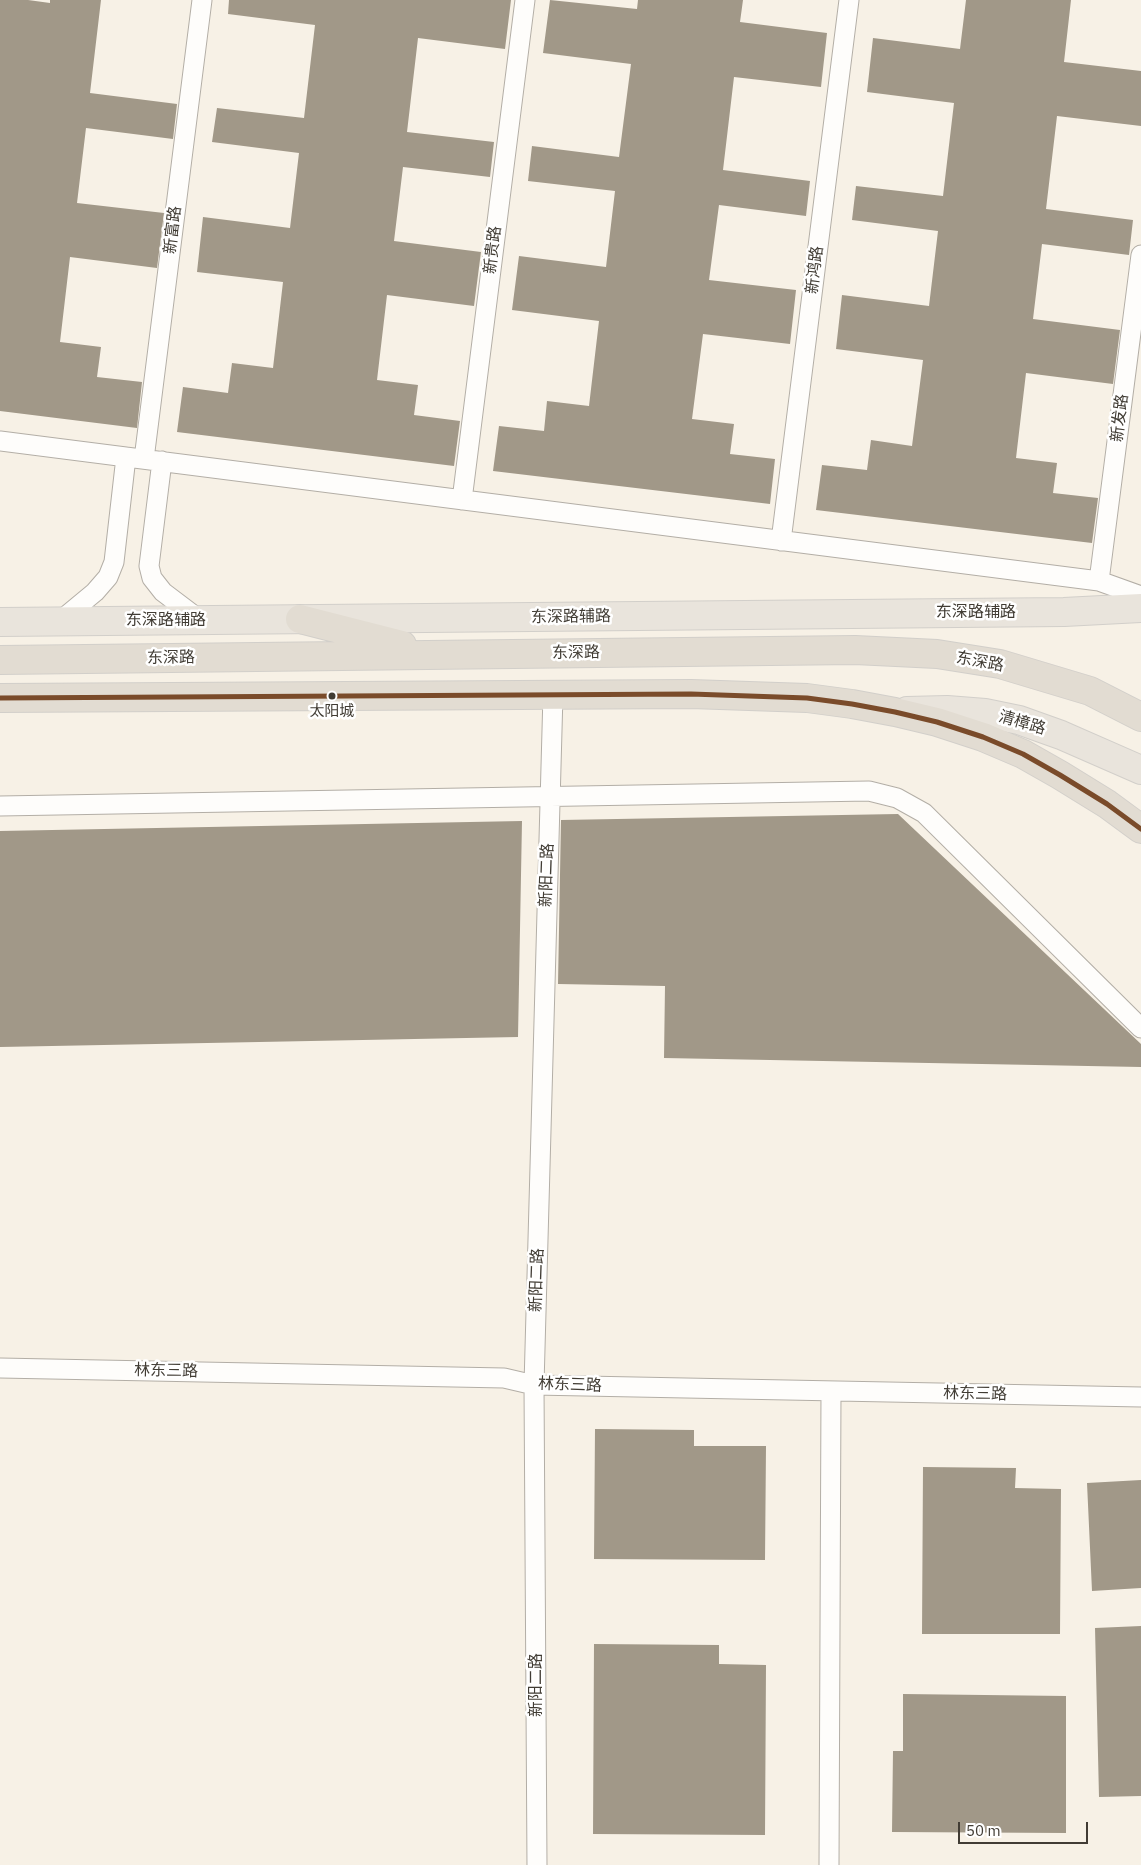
<!DOCTYPE html>
<meta charset="utf-8">
<style>
body{margin:0}
#map{position:relative;width:1141px;height:1865px;overflow:hidden;background:#f7f1e6;font-family:"IBM Plex Sans",sans-serif}
canvas{display:block}
.scale{position:absolute;left:958px;top:1822px;width:130px;height:22px;box-sizing:border-box;border:2px solid #413c34;border-top:0;padding-left:6px;font-size:15px;line-height:18px;white-space:nowrap;color:#413c34;-webkit-text-stroke:4px #fff;paint-order:stroke}
</style>
<div id="map">
<canvas width="1141" height="1865"></canvas>
<div class="scale">50 m</div>
</div>
<script>
const ctx = document.querySelector('canvas').getContext('2d');
ctx.lineJoin = 'round';
function fillPath(path, color) {
  ctx.fillStyle = color;
  ctx.fill(path, 'evenodd');
}
function toPath(rows) {
  const path = new Path2D();
  for (const r of rows) {
    path.moveTo(r[0], r[1]);
    for (let i = 2; i < r.length; i += 2) path.lineTo(r[i], r[i + 1]);
  }
  return path;
}
function strokePath(path, color, width, dash) {
  ctx.strokeStyle = color;
  ctx.lineWidth = width;
  ctx.lineCap = dash ? 'butt' : 'round';
  ctx.setLineDash(dash || []);
  ctx.stroke(path);
}
function drawText(font, color, halo, rows, align = 'center') {
  ctx.font = font + ' "IBM Plex Sans","Noto Sans SC",sans-serif';
  ctx.lineWidth = 5;
  ctx.setLineDash([]);
  ctx.textBaseline = 'middle';
  ctx.strokeStyle = halo;
  ctx.fillStyle = color;
  for (const [text, x, y, turn = 0] of rows) {
    ctx.save();
    ctx.translate(x, y);
    ctx.rotate((+turn || 0) * Math.PI / 180);
    ctx.textAlign = isNaN(turn) ? turn : align;
    if (halo) ctx.strokeText(text, 0, 0);
    ctx.fillText(text, 0, 0);
    ctx.restore();
  }
}
const building = toPath([
 [0,0,28,0,50,3,50,0,101,0,90,93,177,104,173,139,86,128,77,203,164,213,157,268,70,257,60,342,101,347,97,377,142,382,137,428,0,411],
 [229,0,511,0,505,49,418,38,407,132,494,142,490,177,403,167,394,241,481,252,474,306,387,295,377,380,418,385,414,415,460,421,454,466,177,432,183,387,228,393,232,363,273,368,283,282,197,272,203,217,290,228,299,153,212,142,217,108,304,118,315,25,228,14],
 [550,0,637,9,638,0,743,0,740,22,827,33,821,87,734,77,723,170,810,181,806,216,719,205,709,280,796,290,790,344,703,334,692,419,734,424,730,454,775,459,770,504,493,471,499,426,544,431,547,401,589,406,599,321,512,310,519,256,606,267,615,191,528,181,532,146,619,157,631,64,543,53],
 [966,0,1071,0,1064,62,1141,71,1141,126,1057,116,1046,209,1133,220,1129,255,1042,244,1033,319,1120,330,1113,384,1026,373,1016,458,1057,463,1053,493,1098,498,1092,543,816,510,822,465,867,470,871,440,912,446,923,360,836,349,842,295,929,306,938,231,852,220,856,186,943,196,954,103,867,92,873,38,960,49],
 [898,814,1141,1044,1141,1067,664,1058,665,986,558,984,561,820],
 [522,821,518,1037,0,1047,0,831],
 [595,1429,694,1430,694,1446,766,1446,765,1560,594,1559],
 [923,1467,1016,1468,1015,1488,1061,1489,1060,1634,922,1634],
 [1141,1480,1141,1588,1092,1591,1087,1483],
 [1141,1626,1141,1796,1099,1797,1095,1628],
 [594,1644,719,1645,719,1664,766,1665,765,1835,593,1834],
 [903,1694,1066,1696,1066,1833,892,1832,893,1751,903,1751]
]);
const minor = toPath([
 [0,441,1099,581,1141,596],
 [144,459,202,0],
 [162,461,149,566,152,578,163,592,200,620],
 [462,500,525,0],
 [781,541,849,0],
 [1099,581,1141,255],
 [60,621,95,592,108,577,114,562,126,457],
 [0,806,869,791,897,798,924,813,1141,1028],
 [0,1368,504,1378,534,1385,1141,1397],
 [537,1865,534,1385,553,694],
 [829,1865,831,1391]
]);
const primary = toPath([
 [0,622,1064,612,1141,608],
 [907,711,947,710,985,713,1019,720,1061,735,1141,770]
]);
const trunk = toPath([
 [300,619,402,645],
 [0,660,855,650,937,654,1000,664,1090,691,1141,717],
 [0,698,691,694,807,698,852,704,895,712,937,722,983,737,1023,754,1060,775,1107,804,1141,829]
]);
const bus1 = toPath([
 [0,698,691,694,807,698,852,704,895,712,937,722,983,737,1023,754,1060,775,1107,804,1141,829]
]);
const markers = [
 [332,696,4.5,"#413c34"]
];
const busNames = [
 ["太阳城",332,712]
];
const streetNames = [
 ["新富路",173,230,-83],
 ["新贵路",493,250,-83],
 ["新鸿路",815,270,-83],
 ["新发路",1120,418,-83],
 ["东深路辅路",976,612],
 ["东深路辅路",571,617,-1],
 ["东深路辅路",166,620],
 ["东深路",576,653,-1],
 ["东深路",171,658,-1],
 ["东深路",980,662,10],
 ["清樟路",1022,723,16],
 ["新阳二路",547,875,-88],
 ["新阳二路",537,1280,-88],
 ["林东三路",166,1371,1],
 ["林东三路",570,1385,2],
 ["林东三路",975,1394,1],
 ["新阳二路",536,1685,-90]
];
fillPath(building, '#a19888');
strokePath(minor, '#b3aea6', 21);
strokePath(primary, '#d2cfca', 30);
strokePath(trunk, '#d2cfca', 30);
strokePath(minor, '#fefdfb', 19);
strokePath(primary, '#e9e4dc', 28);
strokePath(trunk, '#e2dcd2', 28);
strokePath(bus1, '#7a4b2a', 5);
for (const [x, y, r, color] of markers) {
  const dot = new Path2D();
  dot.arc(x, y, r, 0, 2 * Math.PI);
  ctx.fillStyle = color;
  ctx.fill(dot);
  strokePath(dot, '#fff', 2);
}
drawText('15px', '#413c34', '#fff', busNames);
drawText('16px', '#413c34', '#fff', streetNames);
</script>
